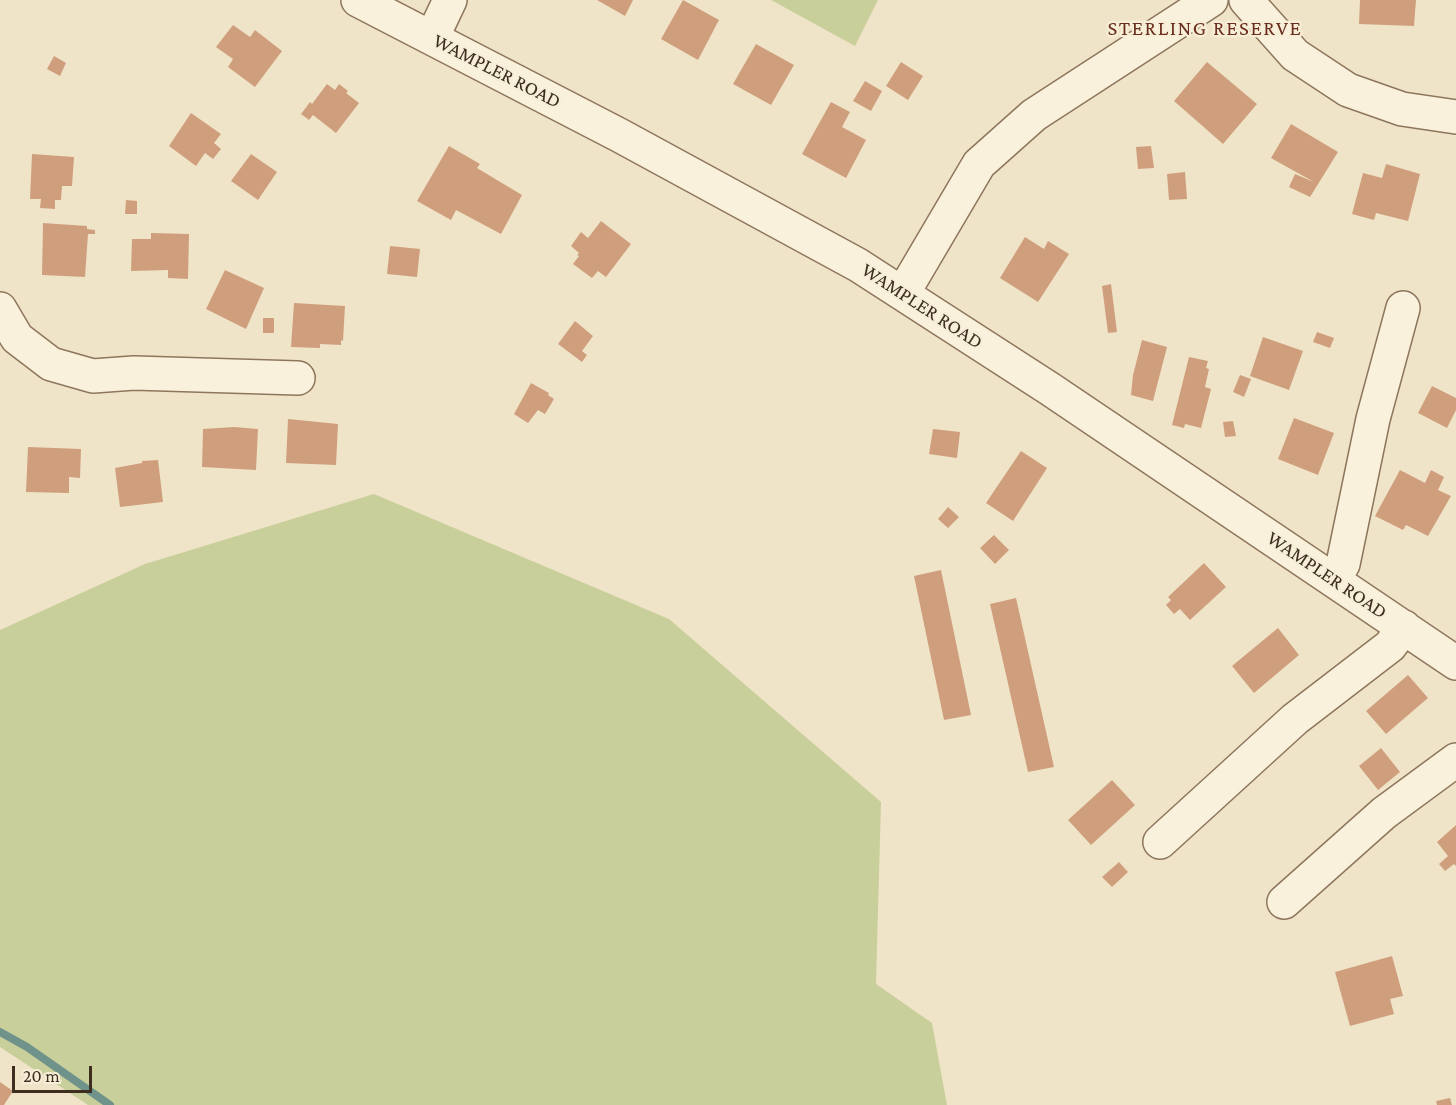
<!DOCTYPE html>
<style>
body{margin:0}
#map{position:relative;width:1456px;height:1105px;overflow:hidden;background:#f0e4c8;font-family:"Crimson Pro",serif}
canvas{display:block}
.scale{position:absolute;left:12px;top:1066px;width:80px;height:27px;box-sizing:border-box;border:3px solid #3d2e20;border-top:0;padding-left:8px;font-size:18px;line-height:21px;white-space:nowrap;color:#3d2e20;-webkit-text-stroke:4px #f7eed8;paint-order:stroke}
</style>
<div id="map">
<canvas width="1456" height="1105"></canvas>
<div class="scale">20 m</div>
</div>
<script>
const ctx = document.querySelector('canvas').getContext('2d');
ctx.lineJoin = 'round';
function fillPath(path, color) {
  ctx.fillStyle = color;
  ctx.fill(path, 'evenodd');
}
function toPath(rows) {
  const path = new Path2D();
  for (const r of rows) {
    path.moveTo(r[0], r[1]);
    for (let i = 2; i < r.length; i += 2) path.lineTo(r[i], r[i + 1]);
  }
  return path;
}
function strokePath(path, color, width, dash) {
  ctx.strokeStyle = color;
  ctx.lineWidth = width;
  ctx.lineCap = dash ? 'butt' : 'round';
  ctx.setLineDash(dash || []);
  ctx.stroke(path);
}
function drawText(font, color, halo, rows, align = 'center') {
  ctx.font = font + ' "Crimson Pro",serif';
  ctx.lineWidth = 4.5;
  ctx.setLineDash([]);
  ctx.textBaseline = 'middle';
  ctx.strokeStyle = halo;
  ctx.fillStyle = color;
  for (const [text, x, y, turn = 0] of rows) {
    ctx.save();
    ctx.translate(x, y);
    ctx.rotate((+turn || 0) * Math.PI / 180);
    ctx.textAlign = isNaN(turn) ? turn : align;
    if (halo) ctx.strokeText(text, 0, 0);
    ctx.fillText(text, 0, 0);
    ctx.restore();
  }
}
const green = toPath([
 [771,0,878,0,855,46],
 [374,494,669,619,881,802,876,984,932,1023,947,1105,88,1105,0,1047,0,630,145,564]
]);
const stream = toPath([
 [0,1032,27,1047,110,1105]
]);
const building = toPath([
 [597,0,633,0,625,16],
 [683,0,719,20,698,60,661,39],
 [1360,0,1416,0,1414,26,1359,24],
 [233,25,250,37,255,30,282,51,255,87,228,67,233,59,216,47],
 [756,44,794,65,771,105,733,84],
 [54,56,66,63,60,76,47,69],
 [901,62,923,76,908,100,886,86],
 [1207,62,1257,104,1223,144,1174,101],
 [865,81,882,91,871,111,853,101],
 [327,84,335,90,339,84,348,91,346,93,359,103,336,133,313,115,309,120,301,114,310,102,312,104],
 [831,102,850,112,842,127,866,140,846,178,802,154],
 [191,113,221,134,214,143,221,149,213,159,205,153,196,166,169,146],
 [1291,124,1338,152,1310,197,1289,187,1295,174,1314,182,1271,158],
 [449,146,480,164,477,168,522,195,501,234,456,210,451,220,417,201],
 [1151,146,1154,168,1138,169,1136,147],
 [32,154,74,157,72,186,62,186,61,200,55,200,55,209,40,208,41,199,30,199],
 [251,154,277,172,258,200,231,181],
 [1386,164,1420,174,1408,221,1376,213,1374,220,1352,214,1363,173,1382,178],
 [1185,172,1187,199,1169,200,1167,174],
 [126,200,137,201,137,214,125,214],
 [601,221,631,244,606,277,598,271,592,278,573,264,579,256,577,255,579,253,571,246,581,232,588,238],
 [43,223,87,226,87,229,95,230,95,234,88,234,85,277,42,275],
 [151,233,189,234,188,279,168,278,168,270,131,271,132,239,151,239],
 [1025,237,1044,249,1048,241,1069,254,1038,302,1000,278],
 [390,246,420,249,417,277,387,274],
 [225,270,264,288,246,329,206,309],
 [1111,284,1117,332,1108,333,1102,286],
 [294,303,345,306,343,341,341,340,341,345,320,344,320,348,291,347],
 [263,318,274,318,274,333,263,333],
 [575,321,593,336,582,351,587,355,582,362,558,344],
 [1317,332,1334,338,1330,348,1313,342],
 [1263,337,1303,351,1289,390,1250,376],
 [1142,340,1167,347,1153,401,1131,395,1133,375],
 [1189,357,1208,361,1206,368,1209,369,1205,387,1211,389,1201,428,1185,424,1184,428,1172,425],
 [1240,375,1251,379,1244,397,1233,392],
 [531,383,549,393,548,395,554,399,545,414,538,410,528,423,514,414],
 [1432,386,1456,398,1456,410,1447,428,1418,413],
 [1294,418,1334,433,1318,475,1278,459],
 [288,419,338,424,336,465,286,463],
 [1233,421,1236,436,1225,437,1223,422],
 [234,427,258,429,256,470,202,467,203,429],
 [933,429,960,432,957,458,929,454],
 [28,447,81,449,80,478,69,477,69,493,26,492],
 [1021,451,1047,468,1013,521,986,503],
 [158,460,163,502,120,507,115,468,142,463,142,461],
 [1400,470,1425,483,1431,470,1444,477,1438,490,1451,496,1428,536,1406,525,1403,530,1375,516],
 [948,507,959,517,948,528,938,519],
 [994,535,1009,550,995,564,980,548],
 [1204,563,1226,587,1190,620,1180,609,1174,614,1166,605,1171,600,1168,597],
 [941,570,971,715,944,720,914,576],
 [1016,598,1054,767,1028,772,990,604],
 [1278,628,1299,655,1254,693,1232,666],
 [1408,675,1428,698,1386,734,1366,711],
 [1381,748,1400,772,1378,790,1359,766],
 [1112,780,1135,805,1091,845,1068,820],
 [1456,825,1456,866,1454,864,1445,871,1439,864,1448,856,1437,842],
 [1119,862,1128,872,1112,887,1102,877],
 [1392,956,1403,996,1390,999,1394,1014,1350,1026,1335,972],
 [0,1082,13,1091,4,1105,0,1105],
 [1450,1098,1452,1105,1437,1105,1436,1101]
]);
const minor = toPath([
 [358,0,619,135,858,265,1050,389,1456,663],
 [1246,0,1295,55,1348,90,1402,109,1456,117],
 [432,38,450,0],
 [903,293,979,164,1034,115,1211,0],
 [0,309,17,338,51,364,93,376,134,373,298,378],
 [1333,580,1343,564,1373,419,1403,308],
 [1160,842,1295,719,1390,646,1404,627],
 [1284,902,1384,813,1456,760]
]);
const streetNames = [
 ["WAMPLER ROAD",497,71,27],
 ["WAMPLER ROAD",922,306,33],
 ["WAMPLER ROAD",1327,575,34]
];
const neighbourhoodNames = [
 ["STERLING RESERVE",1205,29]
];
fillPath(green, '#c9cf9b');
strokePath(stream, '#6f938a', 8);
fillPath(building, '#cf9f7d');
strokePath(minor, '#8d765c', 36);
strokePath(minor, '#faf1dc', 33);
drawText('20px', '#3d2e20', '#f7eed8', streetNames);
ctx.letterSpacing = '1.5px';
drawText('21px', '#6b2e1e', '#f7eed8', neighbourhoodNames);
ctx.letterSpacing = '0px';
</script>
